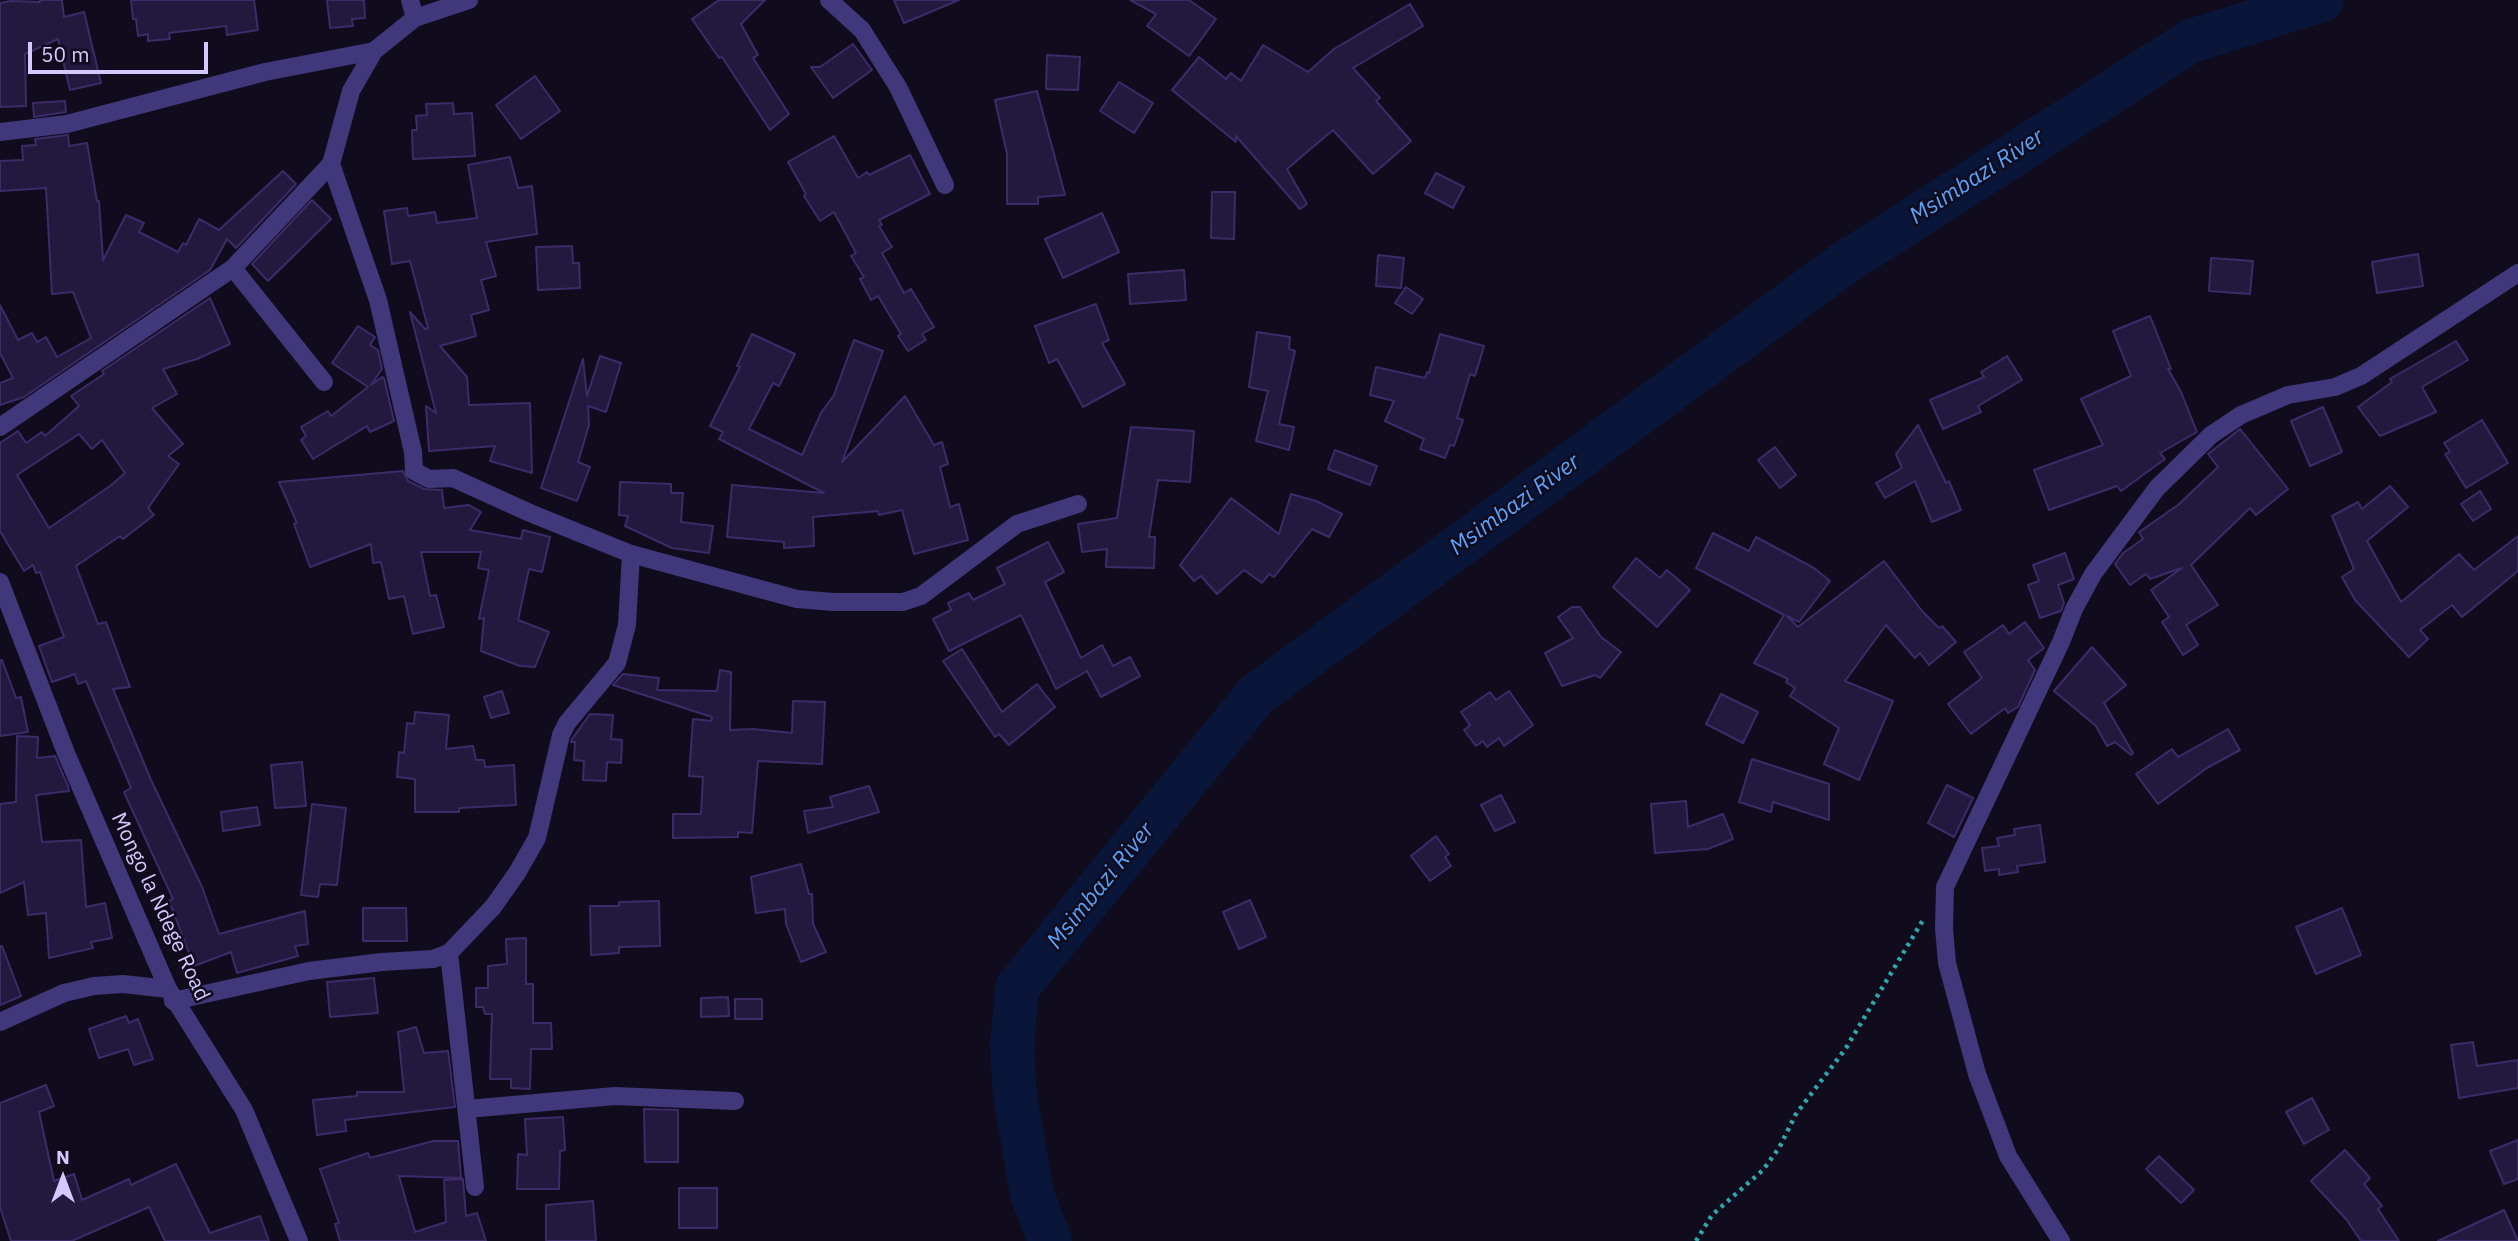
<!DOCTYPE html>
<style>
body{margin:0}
#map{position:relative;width:2518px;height:1241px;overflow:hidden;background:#100c1d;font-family:"IBM Plex Sans",sans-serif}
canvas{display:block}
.north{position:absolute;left:28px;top:1143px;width:70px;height:70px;-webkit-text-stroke:5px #100c1d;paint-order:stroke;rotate:0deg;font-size:19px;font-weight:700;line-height:28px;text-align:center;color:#d4c9fe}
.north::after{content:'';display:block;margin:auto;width:24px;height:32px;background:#d4c9fe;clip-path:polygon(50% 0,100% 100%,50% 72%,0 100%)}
.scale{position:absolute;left:28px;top:42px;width:180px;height:32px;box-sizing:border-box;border:4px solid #d4c9fe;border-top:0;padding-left:9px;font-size:21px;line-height:24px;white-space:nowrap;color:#d4c9fe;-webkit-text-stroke:5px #100c1d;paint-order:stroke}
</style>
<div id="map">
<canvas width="2518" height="1241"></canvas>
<div class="north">N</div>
<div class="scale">50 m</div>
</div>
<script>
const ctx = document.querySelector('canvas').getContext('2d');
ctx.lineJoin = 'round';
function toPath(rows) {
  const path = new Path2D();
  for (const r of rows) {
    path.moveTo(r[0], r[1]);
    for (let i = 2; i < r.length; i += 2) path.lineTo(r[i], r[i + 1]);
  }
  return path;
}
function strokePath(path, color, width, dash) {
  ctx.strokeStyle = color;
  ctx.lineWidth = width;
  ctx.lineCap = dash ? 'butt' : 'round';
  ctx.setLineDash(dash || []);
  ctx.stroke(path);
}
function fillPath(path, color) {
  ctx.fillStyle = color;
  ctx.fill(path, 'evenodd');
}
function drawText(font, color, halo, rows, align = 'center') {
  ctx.font = font + ' "IBM Plex Sans",sans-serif';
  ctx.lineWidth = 5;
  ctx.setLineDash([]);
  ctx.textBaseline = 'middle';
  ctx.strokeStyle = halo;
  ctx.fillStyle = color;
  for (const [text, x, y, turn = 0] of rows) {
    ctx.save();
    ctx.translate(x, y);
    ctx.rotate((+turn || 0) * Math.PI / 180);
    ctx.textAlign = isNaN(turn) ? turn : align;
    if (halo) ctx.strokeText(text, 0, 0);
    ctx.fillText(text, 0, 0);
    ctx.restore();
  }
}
const river = toPath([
 [1050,1241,1032,1194,1015,1095,1012,1047,1017,988,1256,695,1843,264,2191,41,2322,0]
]);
const building = toPath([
 [40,0,62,0,64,17,84,12,101,83,70,90,58,39,25,54,26,106,0,107,0,3,11,1,40,2,40,0],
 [131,0,254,0,258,30,227,35,226,26,169,33,170,39,148,41,148,34,138,36,136,19,133,19,131,0],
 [327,0,364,0,365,18,352,19,353,26,330,28,327,0],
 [719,0,765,0,741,24,758,55,753,58,789,114,770,130,722,57,719,58,692,19,719,0],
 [894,0,959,0,904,23,894,0],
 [1130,0,1189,0,1216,19,1189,56,1147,26,1156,14,1130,0],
 [1410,4,1423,26,1353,68,1380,98,1376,101,1411,141,1373,174,1333,130,1287,169,1307,204,1300,209,1236,136,1236,142,1172,90,1199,57,1226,79,1231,73,1241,81,1263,45,1308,72,1334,49,1410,4],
 [853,44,872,70,833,98,811,67,820,67,853,44],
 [1047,55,1080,57,1078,90,1046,89,1047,55],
 [535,76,560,111,521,139,496,105,535,76],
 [1119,82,1153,103,1134,133,1100,111,1119,82],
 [1037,91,1065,195,1038,197,1038,204,1007,204,1007,154,995,100,1037,91],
 [65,101,66,112,34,117,33,103,65,101],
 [453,103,454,114,472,113,475,156,413,159,412,130,417,130,416,116,427,115,426,104,453,103],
 [68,135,69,146,87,143,97,201,99,201,103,260,126,215,144,223,139,232,178,252,183,243,186,245,199,219,219,230,283,171,296,184,236,248,227,239,210,270,24,397,0,405,0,383,13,378,0,353,0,305,18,340,32,333,37,342,46,337,57,357,91,338,73,292,52,294,46,188,0,191,0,161,23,160,22,146,36,145,35,139,68,135],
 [834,136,858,178,867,172,869,175,910,155,930,194,879,220,882,225,879,226,892,247,882,253,904,293,911,289,934,327,922,334,926,340,908,351,898,336,901,334,878,296,871,300,860,279,864,277,851,256,856,253,834,212,820,221,804,196,806,194,788,162,834,136],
 [510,157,518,188,532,186,537,234,486,242,496,276,481,280,489,310,471,315,476,336,440,346,467,377,469,405,530,403,532,473,490,461,495,446,429,451,426,406,436,413,410,312,425,329,428,328,410,261,392,264,384,211,407,208,408,216,435,212,437,223,477,218,468,165,510,157],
 [1436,173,1464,187,1453,208,1425,193,1436,173],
 [1212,192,1235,192,1234,239,1211,238,1212,192],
 [312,200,331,219,268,281,252,264,312,200],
 [1102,213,1119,252,1063,278,1045,239,1102,213],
 [572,246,573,263,579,263,580,288,538,290,536,247,572,246],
 [2418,254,2423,286,2377,293,2372,262,2418,254],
 [1378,255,1404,258,1401,288,1376,286,1378,255],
 [2211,258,2253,261,2250,294,2209,291,2211,258],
 [1184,270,1186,300,1130,304,1128,274,1184,270],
 [1406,287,1423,299,1412,314,1395,303,1406,287],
 [210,298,230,344,197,359,163,369,177,394,152,408,183,444,168,456,179,464,148,508,154,515,123,539,120,536,76,566,98,624,106,622,130,687,113,689,151,780,202,887,219,934,305,911,308,944,295,946,298,956,237,973,231,952,194,966,169,901,173,899,124,792,131,788,86,681,78,684,75,674,52,682,39,646,64,637,40,572,36,573,33,565,24,571,0,531,0,443,18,431,26,443,42,432,45,436,79,406,71,396,104,374,102,371,210,298],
 [79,434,92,449,102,440,125,473,110,486,49,528,17,475,79,434],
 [1096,304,1109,340,1102,343,1125,384,1083,407,1057,359,1049,363,1035,326,1096,304],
 [2150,316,2171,369,2168,369,2181,392,2197,432,2160,453,2165,459,2121,491,2117,486,2049,510,2034,470,2103,445,2081,399,2131,376,2113,331,2150,316],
 [358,326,375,337,370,345,378,350,382,369,371,385,382,377,384,378,394,421,370,432,367,426,313,459,301,440,306,436,301,427,328,411,331,416,368,387,332,363,358,326],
 [1257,332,1290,337,1289,349,1295,351,1279,424,1294,427,1289,450,1256,441,1268,391,1249,387,1257,332],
 [752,334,795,354,779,386,773,383,749,429,802,455,821,413,834,395,854,340,883,351,842,462,905,396,934,445,942,442,948,464,940,467,950,507,959,504,968,540,914,554,902,510,879,515,878,511,813,517,814,546,784,548,784,542,727,537,732,485,824,493,719,439,723,432,710,426,740,367,737,366,752,334],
 [1440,334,1484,346,1475,376,1470,374,1457,418,1463,420,1454,446,1450,445,1445,458,1420,449,1424,439,1385,421,1394,401,1370,395,1376,367,1425,378,1427,372,1429,373,1440,334],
 [2456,341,2468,360,2422,387,2436,412,2380,436,2358,407,2392,382,2390,379,2456,341],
 [600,356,621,363,606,412,588,406,589,425,578,462,590,467,577,501,541,488,583,359,587,396,600,356],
 [2007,356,2022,380,1978,406,1981,412,1943,429,1930,400,1984,377,1981,372,2007,356],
 [2323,407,2342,452,2310,466,2291,421,2323,407],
 [2482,420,2508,463,2466,488,2445,454,2450,452,2444,443,2482,420],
 [1918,425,1946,483,1949,481,1961,510,1932,522,1915,481,1885,498,1876,483,1902,468,1896,454,1918,425],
 [1131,427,1194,431,1190,482,1158,480,1149,537,1155,537,1154,568,1106,567,1107,549,1082,552,1078,524,1117,518,1131,427],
 [2240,429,2288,489,2256,515,2250,508,2191,565,2218,605,2186,625,2198,645,2183,655,2162,622,2169,617,2151,590,2182,568,2150,579,2146,574,2130,585,2115,564,2123,553,2143,539,2139,532,2178,505,2218,467,2208,454,2240,429],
 [1775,447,1796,475,1780,488,1758,460,1775,447],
 [1335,450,1377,466,1370,485,1328,469,1335,450],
 [403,471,408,481,424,489,442,490,444,508,469,505,481,512,470,530,521,539,523,530,550,537,542,572,529,569,518,620,549,632,535,667,520,666,481,651,484,618,479,619,489,570,478,568,481,552,421,552,430,596,436,595,444,627,413,634,404,596,389,599,381,562,373,563,371,544,310,567,294,524,297,523,279,482,403,471],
 [620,482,671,484,671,493,683,493,681,522,713,526,709,553,672,548,625,526,628,516,619,515,620,482],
 [2390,486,2408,507,2367,541,2401,602,2459,554,2474,570,2518,536,2518,571,2462,617,2452,605,2420,630,2428,639,2409,657,2355,600,2342,577,2354,569,2332,516,2358,502,2362,509,2390,486],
 [2480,491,2491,509,2473,521,2461,504,2480,491],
 [1291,494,1316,501,1342,514,1329,537,1312,529,1274,577,1269,574,1262,583,1244,570,1217,594,1201,576,1194,581,1180,565,1231,498,1279,534,1291,494],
 [1713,533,1749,551,1756,537,1814,568,1830,581,1799,622,1787,616,1798,627,1884,561,1922,611,1939,628,1942,626,1956,642,1929,665,1920,653,1915,658,1886,625,1845,681,1893,701,1859,780,1824,764,1839,728,1790,696,1795,688,1786,682,1788,679,1754,663,1784,615,1696,568,1713,533],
 [1048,542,1064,572,1045,582,1081,658,1102,645,1113,666,1130,657,1140,676,1101,697,1087,671,1056,689,1021,615,949,651,933,619,951,610,948,603,969,593,973,600,1005,584,997,568,1048,542],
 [2065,553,2074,579,2058,585,2064,603,2061,611,2040,618,2028,585,2039,581,2033,565,2065,553],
 [1636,558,1660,578,1667,570,1690,590,1657,627,1613,587,1636,558],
 [1572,607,1580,607,1601,637,1621,652,1600,678,1595,675,1562,686,1545,653,1573,638,1558,617,1572,607],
 [2025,622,2044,648,2028,660,2035,670,2018,707,2008,713,2005,708,1971,734,1948,704,1982,678,1964,652,2003,625,2009,634,2025,622],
 [2092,647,2126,685,2104,703,2133,753,2131,755,2115,742,2107,746,2096,726,2054,691,2092,647],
 [962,649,1002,712,1037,684,1055,707,1009,745,999,734,995,737,943,661,962,649],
 [0,660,2,660,16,698,21,697,28,732,0,736,0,660],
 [720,670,731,672,730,730,753,729,792,733,793,701,825,702,822,764,758,761,752,833,738,832,738,837,673,838,673,814,701,814,703,777,689,776,693,719,711,721,712,717,613,685,623,674,659,678,657,690,717,691,720,670],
 [502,691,509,713,491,718,484,697,502,691],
 [1509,691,1533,725,1504,746,1499,738,1487,747,1483,741,1476,746,1464,730,1470,725,1461,712,1490,692,1496,700,1509,691],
 [1721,694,1758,712,1743,743,1706,724,1721,694],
 [415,712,449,715,446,749,473,746,476,760,484,760,485,767,514,765,516,805,459,808,459,812,415,812,415,779,397,777,399,752,404,753,407,723,414,724,415,712],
 [590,714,613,715,611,739,622,740,621,763,607,762,606,781,583,780,584,761,574,760,575,742,571,742,572,739,590,714],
 [2228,729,2240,750,2207,768,2158,804,2136,774,2172,749,2178,757,2228,729],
 [17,736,38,737,37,758,55,756,68,786,69,791,36,795,42,842,81,840,86,907,105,903,112,938,91,942,93,948,49,958,46,913,28,915,24,882,0,893,0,804,16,802,17,736],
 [1752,759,1829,784,1829,820,1773,802,1771,812,1739,802,1752,759],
 [302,762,306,806,275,808,271,765,302,762],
 [1947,785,1973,798,1954,837,1928,823,1947,785],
 [869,786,879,812,808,833,804,811,833,807,830,797,869,786],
 [1501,795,1515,822,1495,831,1481,805,1501,795],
 [1686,801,1688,827,1723,814,1733,839,1708,849,1655,853,1651,804,1686,801],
 [312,804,346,808,337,885,320,884,318,897,301,895,312,804],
 [257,807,260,825,223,831,221,812,257,807],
 [2040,825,2045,862,2017,866,2018,872,1999,875,1999,869,1985,871,1982,848,1999,846,1997,838,2015,835,2014,829,2040,825],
 [1436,836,1449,854,1445,857,1451,866,1430,881,1411,856,1436,836],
 [801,864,809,894,812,894,813,924,826,952,801,962,786,924,785,909,756,913,751,877,801,864],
 [1250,900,1266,937,1239,949,1223,912,1250,900],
 [659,901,660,946,619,947,619,953,591,955,590,906,619,906,619,902,659,901],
 [363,908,406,908,407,941,363,941,363,908],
 [2342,908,2361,955,2316,974,2296,927,2342,908],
 [526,938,526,984,533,984,533,1023,551,1023,552,1049,531,1049,530,1089,511,1088,511,1079,490,1079,492,1014,485,1014,483,1007,476,1007,476,988,488,988,488,966,507,964,506,939,526,938],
 [0,946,2,946,21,996,0,1005,0,946],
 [374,978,378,1013,330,1017,327,982,374,978],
 [728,997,729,1016,701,1017,701,998,728,997],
 [735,999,762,999,762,1019,735,1019,735,999],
 [126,1016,129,1023,138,1019,153,1059,134,1065,128,1049,99,1058,89,1029,126,1016],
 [416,1027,424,1053,448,1051,455,1107,345,1120,346,1131,317,1135,313,1100,357,1096,357,1092,404,1092,398,1032,416,1027],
 [2473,1042,2477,1066,2518,1060,2518,1088,2459,1098,2451,1045,2473,1042],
 [46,1085,54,1106,39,1112,54,1181,74,1174,82,1200,129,1179,131,1185,176,1164,210,1233,260,1216,269,1241,165,1241,149,1207,72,1241,11,1241,0,1207,0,1103,46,1085],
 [2312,1098,2329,1130,2304,1144,2286,1112,2312,1098],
 [644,1109,678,1110,678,1162,645,1162,644,1109],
 [563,1117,565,1150,560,1151,559,1189,517,1189,518,1154,527,1155,525,1119,563,1117],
 [2518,1140,2518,1179,2504,1184,2490,1151,2518,1140],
 [433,1141,458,1141,461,1178,399,1176,415,1232,446,1222,444,1180,463,1179,466,1216,477,1213,486,1241,340,1241,335,1224,339,1223,320,1169,368,1153,370,1158,433,1141],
 [2345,1150,2370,1178,2364,1184,2382,1206,2378,1209,2399,1241,2361,1241,2346,1219,2311,1181,2345,1150],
 [2159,1156,2194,1190,2181,1203,2146,1169,2159,1156],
 [679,1188,717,1188,717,1228,679,1228,679,1188],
 [593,1201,596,1241,546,1241,546,1205,593,1201],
 [2504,1210,2518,1241,2438,1241,2504,1210]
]);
const path = toPath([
 [1696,1241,1712,1215,1763,1170,1779,1148,1796,1114,1846,1048,1923,920]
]);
const minor = toPath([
 [410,0,415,18],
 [829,0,862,30,898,87,945,185],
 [0,132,67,124,265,72,374,51],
 [331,164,378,300,413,452,414,471,429,479,453,478,530,513,631,554,797,599,833,602,903,602,921,596,1017,524,1078,504],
 [233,268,324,382],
 [0,427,233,268,331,164,351,91,374,51,415,18,469,0],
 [0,582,66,753,168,989,244,1110,299,1241],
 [449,953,475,1187],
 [173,1001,309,971,382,962,433,959,449,953,493,907,517,873,537,838,561,735,567,723,617,663,627,625,631,554],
 [0,1022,64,993,94,986,123,984,168,989],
 [467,1109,615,1096,735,1101],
 [2061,1241,2008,1156,1977,1074,1947,963,1944,928,1945,887,2061,642,2074,609,2093,574,2157,488,2211,435,2241,415,2288,395,2335,387,2361,376,2518,273]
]);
const streetNames = [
 ["Mongo la Ndege Road",160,907,65]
];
const waterNames = [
 ["Msimbazi River",1977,177,-33],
 ["Msimbazi River",1515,505,-36],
 ["Msimbazi River",1101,886,-51]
];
strokePath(river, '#091639', 44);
fillPath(building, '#23183e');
strokePath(building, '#3d2b69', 2);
strokePath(path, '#2fa8ac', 4.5, [3.5, 5]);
strokePath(minor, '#40387b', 18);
drawText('21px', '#d4c9fe', '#100c1d', streetNames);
drawText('italic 23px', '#59a2fc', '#100c1d', waterNames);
</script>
